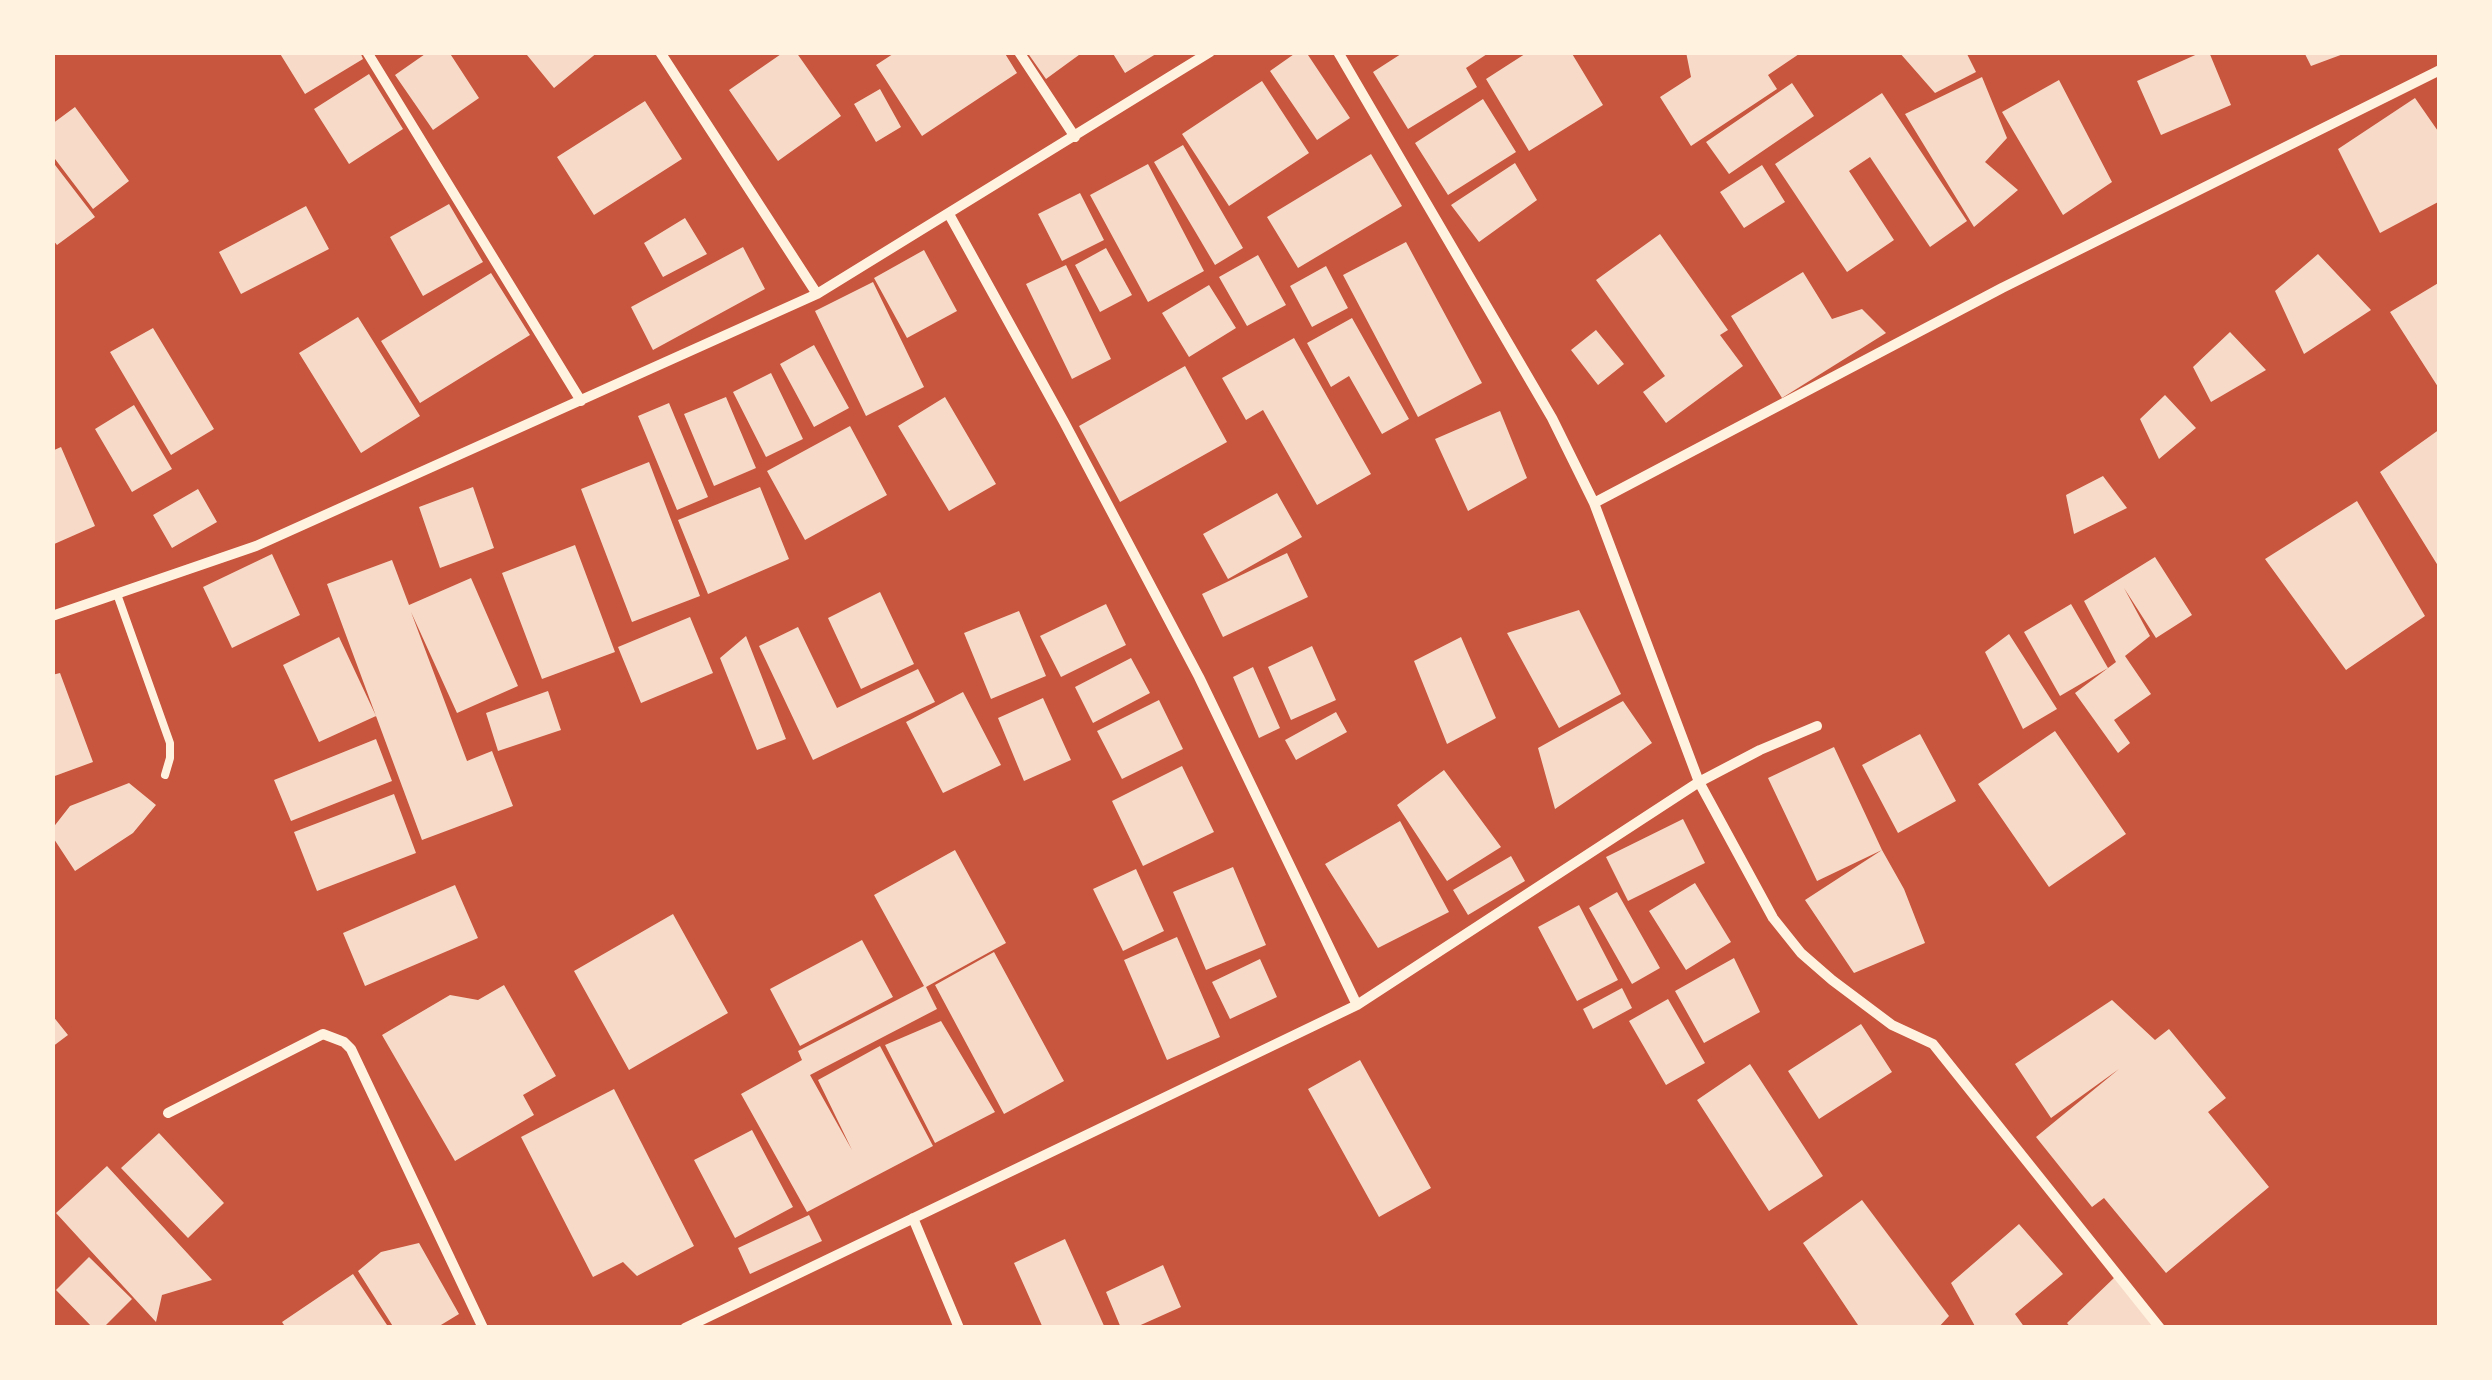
<!DOCTYPE html>
<style>
body{margin:0}
#map{position:relative;width:2492px;height:1380px;overflow:hidden;background:#c8553d;font-family:"Source Sans 3",sans-serif}
canvas{display:block}
.frame{position:absolute;inset:0;border:55px solid #fff3e0;pointer-events:none}
</style>
<div id="map">
<canvas width="2492" height="1380"></canvas>
<div class="frame"></div>
</div>
<script>
const ctx = document.querySelector('canvas').getContext('2d');
ctx.lineJoin = 'round';
function fillPath(path, color) {
  ctx.fillStyle = color;
  ctx.fill(path, 'evenodd');
}
function toPath(rows) {
  const path = new Path2D();
  for (const r of rows) {
    path.moveTo(r[0], r[1]);
    for (let i = 2; i < r.length; i += 2) path.lineTo(r[i], r[i + 1]);
  }
  return path;
}
function strokePath(path, color, width, dash) {
  ctx.strokeStyle = color;
  ctx.lineWidth = width;
  ctx.lineCap = dash ? 'butt' : 'round';
  ctx.setLineDash(dash || []);
  ctx.stroke(path);
}
const building = toPath([
 [279,52,360,52,363,59,305,94],
 [428,52,449,52,479,98,433,130,395,75],
 [530,52,598,52,554,88,527,55],
 [784,52,796,52,841,116,778,161,729,90],
 [896,52,1004,52,1017,73,922,136,876,65],
 [1027,52,1083,52,1046,79],
 [1112,52,1159,52,1125,73],
 [1297,52,1306,52,1350,118,1317,140,1270,71],
 [1404,52,1490,52,1466,68,1477,87,1408,129,1373,72],
 [1528,52,1571,52,1603,105,1529,151,1486,79],
 [1686,52,1802,52,1768,75,1777,89,1691,146,1660,97,1691,77],
 [1899,52,1966,52,1976,72,1935,93],
 [2202,52,2209,52,2231,105,2161,135,2137,81],
 [2304,52,2346,52,2346,53,2311,66],
 [369,74,403,129,349,164,314,109],
 [1982,77,2007,138,1985,162,2018,190,1974,227,1905,114],
 [2059,80,2112,182,2063,215,2002,112],
 [1262,81,1309,153,1229,206,1182,134],
 [1792,83,1814,116,1729,174,1706,142],
 [880,89,901,127,876,142,854,104],
 [1882,93,1967,221,1930,247,1870,157,1849,171,1894,240,1847,272,1775,164],
 [2415,98,2440,134,2440,201,2380,233,2338,149],
 [1483,99,1516,152,1448,195,1415,143],
 [645,101,682,159,594,215,557,157],
 [75,107,129,181,93,209,52,155,52,124],
 [1183,145,1243,248,1215,265,1154,162],
 [1371,154,1402,206,1298,268,1267,217],
 [52,161,95,217,57,245,52,239],
 [1515,163,1537,200,1479,242,1451,205],
 [1148,164,1204,271,1148,302,1090,195],
 [1762,165,1785,202,1744,228,1720,192],
 [1080,193,1104,240,1062,261,1038,214],
 [449,204,483,262,423,296,390,237],
 [306,206,329,249,241,294,219,252],
 [685,218,707,254,663,277,644,243],
 [1660,234,1728,330,1720,335,1743,366,1666,423,1643,392,1665,376,1596,280],
 [1406,242,1482,383,1418,417,1343,275],
 [743,247,765,289,653,350,631,307],
 [1106,248,1132,295,1100,312,1075,265],
 [924,250,957,311,907,338,874,278],
 [2318,254,2371,310,2304,354,2275,291],
 [1258,255,1286,305,1247,326,1219,277],
 [1066,265,1111,359,1072,379,1026,284],
 [1326,266,1348,308,1312,327,1290,286],
 [1803,272,1832,319,1862,309,1886,333,1782,398,1731,316],
 [491,273,530,335,420,403,381,341],
 [873,282,924,387,866,416,815,311],
 [2440,282,2440,390,2390,312],
 [1209,285,1236,328,1189,357,1162,313],
 [358,317,420,416,361,453,299,353],
 [1352,318,1409,419,1382,434,1349,376,1331,387,1307,343],
 [153,328,214,429,171,455,110,352],
 [1596,330,1624,364,1598,385,1571,350],
 [2230,332,2266,370,2211,402,2193,367],
 [1294,338,1371,474,1317,505,1263,410,1246,420,1222,378],
 [814,345,849,408,814,427,780,364],
 [1185,366,1227,442,1120,502,1079,426],
 [771,373,803,439,766,457,733,392],
 [2165,395,2196,428,2159,459,2140,419],
 [726,397,756,468,714,486,684,414],
 [945,397,996,484,949,511,898,426],
 [669,403,708,497,677,510,638,416],
 [134,405,172,469,132,492,95,429],
 [1500,411,1527,478,1468,511,1435,439],
 [850,426,887,495,805,540,767,471],
 [2440,429,2440,569,2380,472],
 [61,447,95,526,52,545,52,451],
 [649,462,700,596,632,622,581,489],
 [2103,476,2127,508,2074,534,2066,495],
 [473,487,494,548,440,568,419,507],
 [760,487,789,559,708,594,678,520],
 [198,489,217,522,172,548,153,515],
 [1277,493,1302,537,1228,579,1203,534],
 [2357,501,2425,616,2346,670,2265,559],
 [575,545,615,652,542,679,502,573],
 [1287,553,1308,597,1223,637,1202,594],
 [272,554,300,615,232,648,203,587],
 [2155,557,2192,615,2156,638,2124,588,2150,636,2125,656,2151,694,2114,720,2130,743,2118,753,2075,693,2108,668,2060,696,2024,632,2071,604,2108,668,2116,662,2084,601],
 [392,560,409,605,471,578,518,686,457,713,411,612,467,761,492,751,513,806,422,840,327,584],
 [880,592,914,664,861,689,828,618],
 [1106,604,1126,645,1061,677,1040,636],
 [1579,610,1621,694,1559,728,1507,633],
 [1019,611,1046,676,991,699,964,633],
 [690,617,713,673,641,703,618,647],
 [798,627,837,708,918,669,935,702,813,760,759,646],
 [2009,634,2057,709,2023,729,1985,652],
 [746,636,786,739,757,750,720,658],
 [339,637,376,716,319,742,283,665],
 [1461,637,1496,718,1447,744,1414,661],
 [1312,646,1336,700,1291,720,1268,667],
 [1131,658,1150,693,1093,723,1075,687],
 [1253,667,1280,728,1259,738,1233,677],
 [60,673,93,762,52,777,52,675],
 [548,691,561,730,498,751,486,713],
 [963,692,1001,765,943,793,906,722],
 [1043,698,1071,760,1024,781,998,718],
 [1159,700,1183,749,1122,779,1097,731],
 [1623,701,1652,743,1555,809,1538,748],
 [1336,712,1347,732,1296,760,1285,740],
 [2055,731,2126,834,2049,887,1978,784],
 [1920,734,1956,801,1898,833,1862,765],
 [376,739,392,781,291,821,274,780],
 [1834,747,1882,850,1817,881,1768,778],
 [1182,766,1214,832,1143,866,1112,801],
 [1444,770,1501,847,1447,881,1397,805],
 [129,783,156,805,133,833,75,871,52,836,52,829,70,806],
 [394,794,416,853,317,891,294,832],
 [1683,819,1705,863,1628,901,1606,857],
 [1400,821,1449,912,1378,948,1325,864],
 [955,850,1006,943,926,987,937,1009,810,1075,852,1150,818,1080,880,1046,933,1146,807,1212,741,1094,802,1060,798,1051,924,986,874,895],
 [1882,850,1904,889,1925,943,1854,973,1805,900],
 [1511,856,1525,881,1468,915,1453,890],
 [1233,867,1266,945,1206,970,1173,892],
 [1136,869,1164,931,1123,951,1093,889],
 [1695,883,1731,942,1686,970,1649,911],
 [455,885,478,938,365,986,343,933],
 [1617,892,1660,968,1632,984,1589,908],
 [1579,905,1618,980,1577,1001,1538,927],
 [673,914,728,1013,629,1070,574,971],
 [1177,937,1220,1037,1167,1060,1124,960],
 [862,940,893,997,800,1046,770,989],
 [994,952,1064,1081,1004,1114,935,985],
 [1734,958,1760,1012,1704,1043,1675,991],
 [1260,959,1277,997,1230,1019,1212,982],
 [504,985,556,1076,523,1095,534,1115,455,1161,382,1035,450,995,478,1000],
 [1622,988,1632,1008,1593,1029,1583,1009],
 [1668,999,1705,1063,1666,1085,1629,1021],
 [2112,1000,2155,1040,2169,1029,2226,1098,2208,1112,2269,1187,2166,1273,2104,1198,2092,1207,2036,1137,2119,1069,2051,1118,2015,1064],
 [52,1015,68,1035,52,1047],
 [941,1021,995,1112,935,1143,885,1045],
 [1861,1024,1892,1072,1819,1119,1788,1071],
 [1360,1060,1431,1188,1379,1217,1308,1089],
 [1750,1064,1823,1176,1769,1211,1697,1100],
 [614,1089,694,1246,637,1276,623,1262,593,1277,521,1137],
 [752,1130,793,1207,735,1238,694,1160],
 [159,1133,224,1203,188,1238,121,1168],
 [107,1166,212,1280,162,1295,156,1322,56,1213],
 [1862,1200,1949,1316,1938,1328,1860,1328,1803,1243],
 [809,1215,822,1241,750,1274,738,1248],
 [2019,1224,2063,1274,2015,1314,2025,1328,1976,1328,1951,1283],
 [1065,1239,1105,1328,1043,1328,1014,1263],
 [419,1243,459,1314,436,1328,394,1328,358,1271,381,1252],
 [89,1257,132,1299,103,1328,93,1328,56,1290],
 [1163,1265,1181,1307,1134,1328,1121,1328,1106,1292],
 [353,1274,389,1328,286,1328,282,1322],
 [2115,1277,2157,1328,2071,1328,2067,1323]
]);
const service = toPath([
 [117,594,170,743,170,758,165,775]
]);
const minor = toPath([
 [367,52,581,401],
 [660,52,817,294],
 [1019,52,1075,137],
 [1338,52,1552,418,1594,503,1699,782,1773,918,1801,953,1832,980,1892,1025,1933,1044,2160,1328],
 [950,216,1064,422,1199,677,1357,1005],
 [1594,503,2002,288,2440,70],
 [52,616,256,546,817,294,1210,52],
 [168,1113,323,1034,344,1042,351,1049,483,1328],
 [913,1218,959,1328],
 [685,1328,1357,1005,1699,782,1760,750,1817,726]
]);
fillPath(building, '#f7dbc8');
strokePath(service, '#fff3e0', 8);
strokePath(minor, '#fff3e0', 10);
</script>
